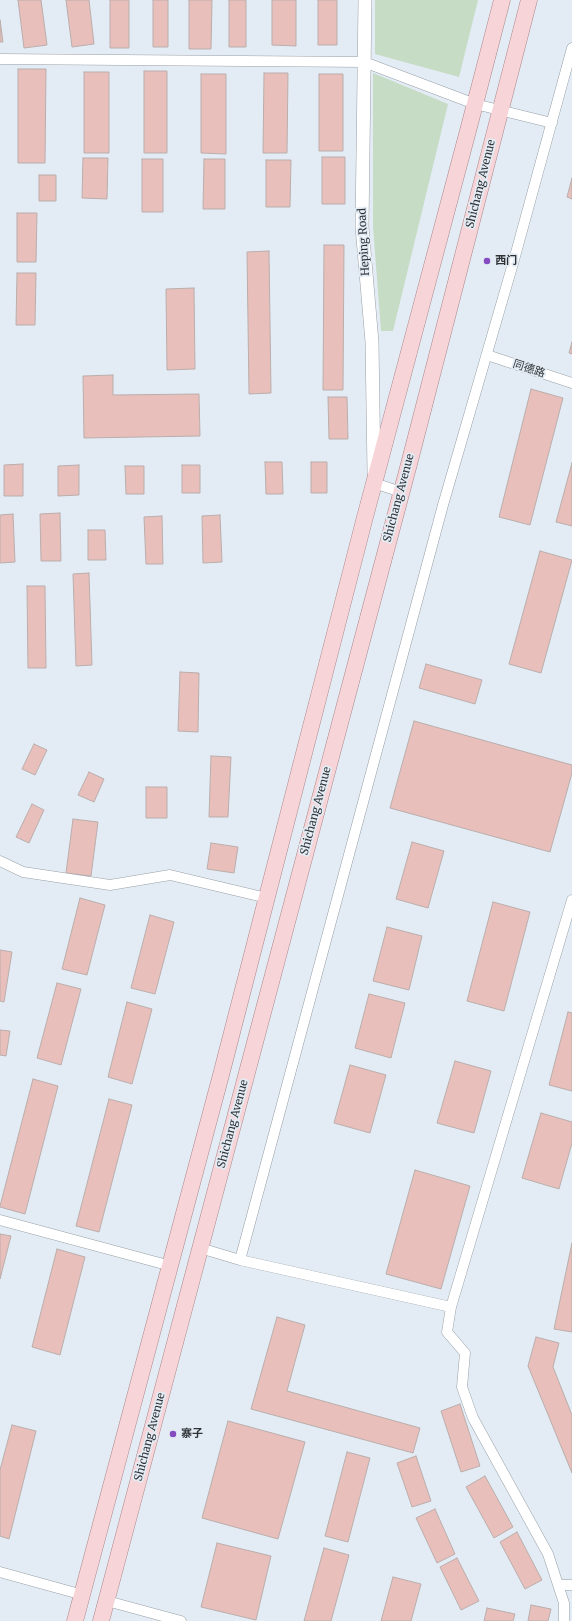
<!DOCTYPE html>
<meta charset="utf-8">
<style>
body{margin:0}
canvas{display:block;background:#e3ecf4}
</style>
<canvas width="572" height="1621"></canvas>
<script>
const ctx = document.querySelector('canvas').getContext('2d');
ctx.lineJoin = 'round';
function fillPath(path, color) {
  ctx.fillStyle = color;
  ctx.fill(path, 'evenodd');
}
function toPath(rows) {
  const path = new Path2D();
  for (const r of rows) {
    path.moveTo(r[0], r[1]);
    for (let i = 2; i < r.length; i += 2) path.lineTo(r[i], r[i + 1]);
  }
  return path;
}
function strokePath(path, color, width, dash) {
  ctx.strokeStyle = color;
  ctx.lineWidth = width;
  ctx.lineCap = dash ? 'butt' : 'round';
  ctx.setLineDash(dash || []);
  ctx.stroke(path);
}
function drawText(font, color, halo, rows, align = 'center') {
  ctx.font = font + ' Merriweather,"Noto Sans SC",serif';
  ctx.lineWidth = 3.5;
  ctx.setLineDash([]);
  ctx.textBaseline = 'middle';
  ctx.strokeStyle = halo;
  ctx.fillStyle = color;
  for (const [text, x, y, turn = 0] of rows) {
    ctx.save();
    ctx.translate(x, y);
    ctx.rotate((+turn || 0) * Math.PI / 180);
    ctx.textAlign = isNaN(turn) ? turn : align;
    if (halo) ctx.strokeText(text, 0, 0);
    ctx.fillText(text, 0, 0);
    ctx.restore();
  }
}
const green = toPath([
 [375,0,478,0,459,77,375,54],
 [373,73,448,104,393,331,381,331,373,226]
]);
const building = toPath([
 [18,0,41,0,47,45,24,48,18,0],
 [66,0,89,0,94,44,72,47,66,0],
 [110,0,129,0,129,48,110,48,110,0],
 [153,0,168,0,168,47,153,47,153,0],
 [189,0,212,0,211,49,189,49,189,0],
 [229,0,246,0,246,47,229,47,229,0],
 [272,0,296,0,296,46,272,45,272,0],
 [318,0,337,0,337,45,318,45,318,0],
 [0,20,3,42,0,42,0,20],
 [18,69,46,69,45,163,18,163,18,69],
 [144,71,167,71,167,153,144,153,144,71],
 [84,72,109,72,109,153,84,153,84,72],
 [264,73,288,73,287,153,263,153,264,73],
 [201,74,226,74,226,154,201,153,201,74],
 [319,74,343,74,343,151,319,151,319,74],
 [322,157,345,157,345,204,322,204,322,157],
 [83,158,108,158,107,199,82,198,83,158],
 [142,159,163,159,163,212,142,212,142,159],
 [204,159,225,159,225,209,203,209,204,159],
 [266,160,291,160,290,207,266,207,266,160],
 [39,175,56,175,56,201,39,201,39,175],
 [572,178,572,199,567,197,572,178],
 [17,213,37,213,36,262,17,262,17,213],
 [324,245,344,245,343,390,323,390,324,245],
 [269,251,271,393,249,394,247,252,269,251],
 [17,273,36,273,35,325,16,325,17,273],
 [194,288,195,369,167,370,166,289,194,288],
 [572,342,572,354,569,353,572,342],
 [113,375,113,395,199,394,200,436,84,438,83,376,113,375],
 [531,389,563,398,530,525,499,517,531,389],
 [328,397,347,397,348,439,329,439,328,397],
 [265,462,282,462,283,494,266,494,265,462],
 [311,462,327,462,327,493,311,493,311,462],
 [572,463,572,526,556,522,572,463],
 [23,464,23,496,4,496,4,465,23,464],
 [79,465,79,495,58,496,58,466,79,465],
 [182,465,200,465,200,493,182,493,182,465],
 [125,466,144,466,144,494,126,494,125,466],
 [60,513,61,561,41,561,40,514,60,513],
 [13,514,15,562,0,563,0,515,13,514],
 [220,515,222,562,203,563,202,516,220,515],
 [162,516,163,564,146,564,144,517,162,516],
 [88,530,105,530,106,560,88,560,88,530],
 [540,551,572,560,541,673,509,664,540,551],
 [89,573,92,665,76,666,73,574,89,573],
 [27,586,45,586,46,668,28,668,27,586],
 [426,664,482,680,475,704,419,688,426,664],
 [180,672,199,673,198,732,178,731,180,672],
 [414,721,572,765,572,773,550,852,390,808,414,721],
 [34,744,47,750,35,775,22,769,34,744],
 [211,756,231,757,228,817,209,817,211,756],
 [89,772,104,779,94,802,78,795,89,772],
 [146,787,167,787,167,818,146,818,146,787],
 [32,804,44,810,29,843,16,837,32,804],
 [73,819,98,822,91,876,66,873,73,819],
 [412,842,444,851,428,908,396,899,412,842],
 [211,843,238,847,234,873,207,869,211,843],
 [80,898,105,905,87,975,62,969,80,898],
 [493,902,530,912,504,1011,467,1001,493,902],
 [150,915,174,922,155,994,131,988,150,915],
 [387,927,422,936,409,990,373,981,387,927],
 [0,950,12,952,4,1002,0,1001,0,950],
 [57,983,81,989,61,1065,37,1058,57,983],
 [369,994,405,1003,391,1058,355,1048,369,994],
 [127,1002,152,1009,132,1084,108,1077,127,1002],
 [568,1012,572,1013,572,1091,549,1085,568,1012],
 [0,1030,10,1031,6,1056,0,1055,0,1030],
 [455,1061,491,1071,474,1133,437,1123,455,1061],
 [350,1065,386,1075,370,1133,334,1123,350,1065],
 [33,1079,58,1086,25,1214,0,1207,0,1206,33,1079],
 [109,1099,132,1105,99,1232,76,1226,109,1099],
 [541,1113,572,1122,572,1143,559,1189,522,1178,541,1113],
 [415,1170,470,1186,441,1289,386,1274,415,1170],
 [0,1234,11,1236,0,1279,0,1234],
 [572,1243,572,1332,554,1329,572,1243],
 [57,1249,85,1257,60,1355,32,1347,57,1249],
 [277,1317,305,1325,287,1391,420,1428,413,1453,251,1409,277,1317],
 [536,1337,559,1343,553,1367,572,1415,572,1473,528,1366,536,1337],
 [460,1404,480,1466,461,1472,441,1411,460,1404],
 [228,1421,305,1442,278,1539,202,1518,228,1421],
 [12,1425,36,1431,9,1539,0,1536,0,1470,12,1425],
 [347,1452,370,1458,348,1542,325,1536,347,1452],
 [416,1456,431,1501,412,1507,397,1463,416,1456],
 [485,1476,513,1527,494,1538,466,1487,485,1476],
 [435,1509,455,1554,437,1563,416,1518,435,1509],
 [517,1532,542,1580,525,1589,500,1542,517,1532],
 [217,1543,271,1556,256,1620,201,1607,217,1543],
 [324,1548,349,1555,331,1621,304,1621,324,1548],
 [457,1558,479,1601,461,1610,440,1567,457,1558],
 [393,1577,421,1584,411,1621,381,1621,393,1577],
 [531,1605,551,1609,548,1621,528,1621,531,1605],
 [487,1608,515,1614,513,1621,484,1621,487,1608]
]);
const minor = toPath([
 [0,59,364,62,475,104,552,123],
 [487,355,572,383],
 [374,483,401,492],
 [0,861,23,872,110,885,170,875,267,898],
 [0,1220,171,1266],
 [200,1248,240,1260,451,1307],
 [240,1260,443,505,514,260,572,48],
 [0,1572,83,1595],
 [558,1585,572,1585],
 [107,1601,181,1621],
 [564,1621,564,1603,548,1554,473,1418,462,1387,465,1353,447,1332,451,1307,572,900]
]);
const tertiary = toPath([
 [365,0,362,227,372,342,374,473]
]);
const primary = toPath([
 [75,1621,221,1075,365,517,469,127,502,0],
 [101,1621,409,464,529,0]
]);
const markers = [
 [487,261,4,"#854bc1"],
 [173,1434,4,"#854bc1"]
];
const streetNames = [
 ["Shichang Avenue",481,184,-76],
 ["Heping Road",364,242,-93],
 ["同德路",529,369,18],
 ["Shichang Avenue",399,498,-75],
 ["Shichang Avenue",316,811,-75],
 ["Shichang Avenue",233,1124,-75],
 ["Shichang Avenue",150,1437,-75]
];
const poiNames = [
 ["西门",495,261],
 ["寨子",181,1434]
];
fillPath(green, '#c6dcc5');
fillPath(building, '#e8bfba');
strokePath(building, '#baaead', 1);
strokePath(minor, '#98a0a7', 11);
strokePath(tertiary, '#98a0a7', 14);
strokePath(primary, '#ad888d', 17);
strokePath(minor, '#fff', 10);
strokePath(tertiary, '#fff', 13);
strokePath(primary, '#f7d4d7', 16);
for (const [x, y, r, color] of markers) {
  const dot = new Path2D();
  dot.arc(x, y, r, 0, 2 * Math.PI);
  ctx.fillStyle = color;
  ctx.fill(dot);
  strokePath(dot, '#e3ecf4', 1.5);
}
drawText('11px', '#2e3235', '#e3ecf4', streetNames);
drawText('bold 11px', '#2e3235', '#e3ecf4', poiNames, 'left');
</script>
